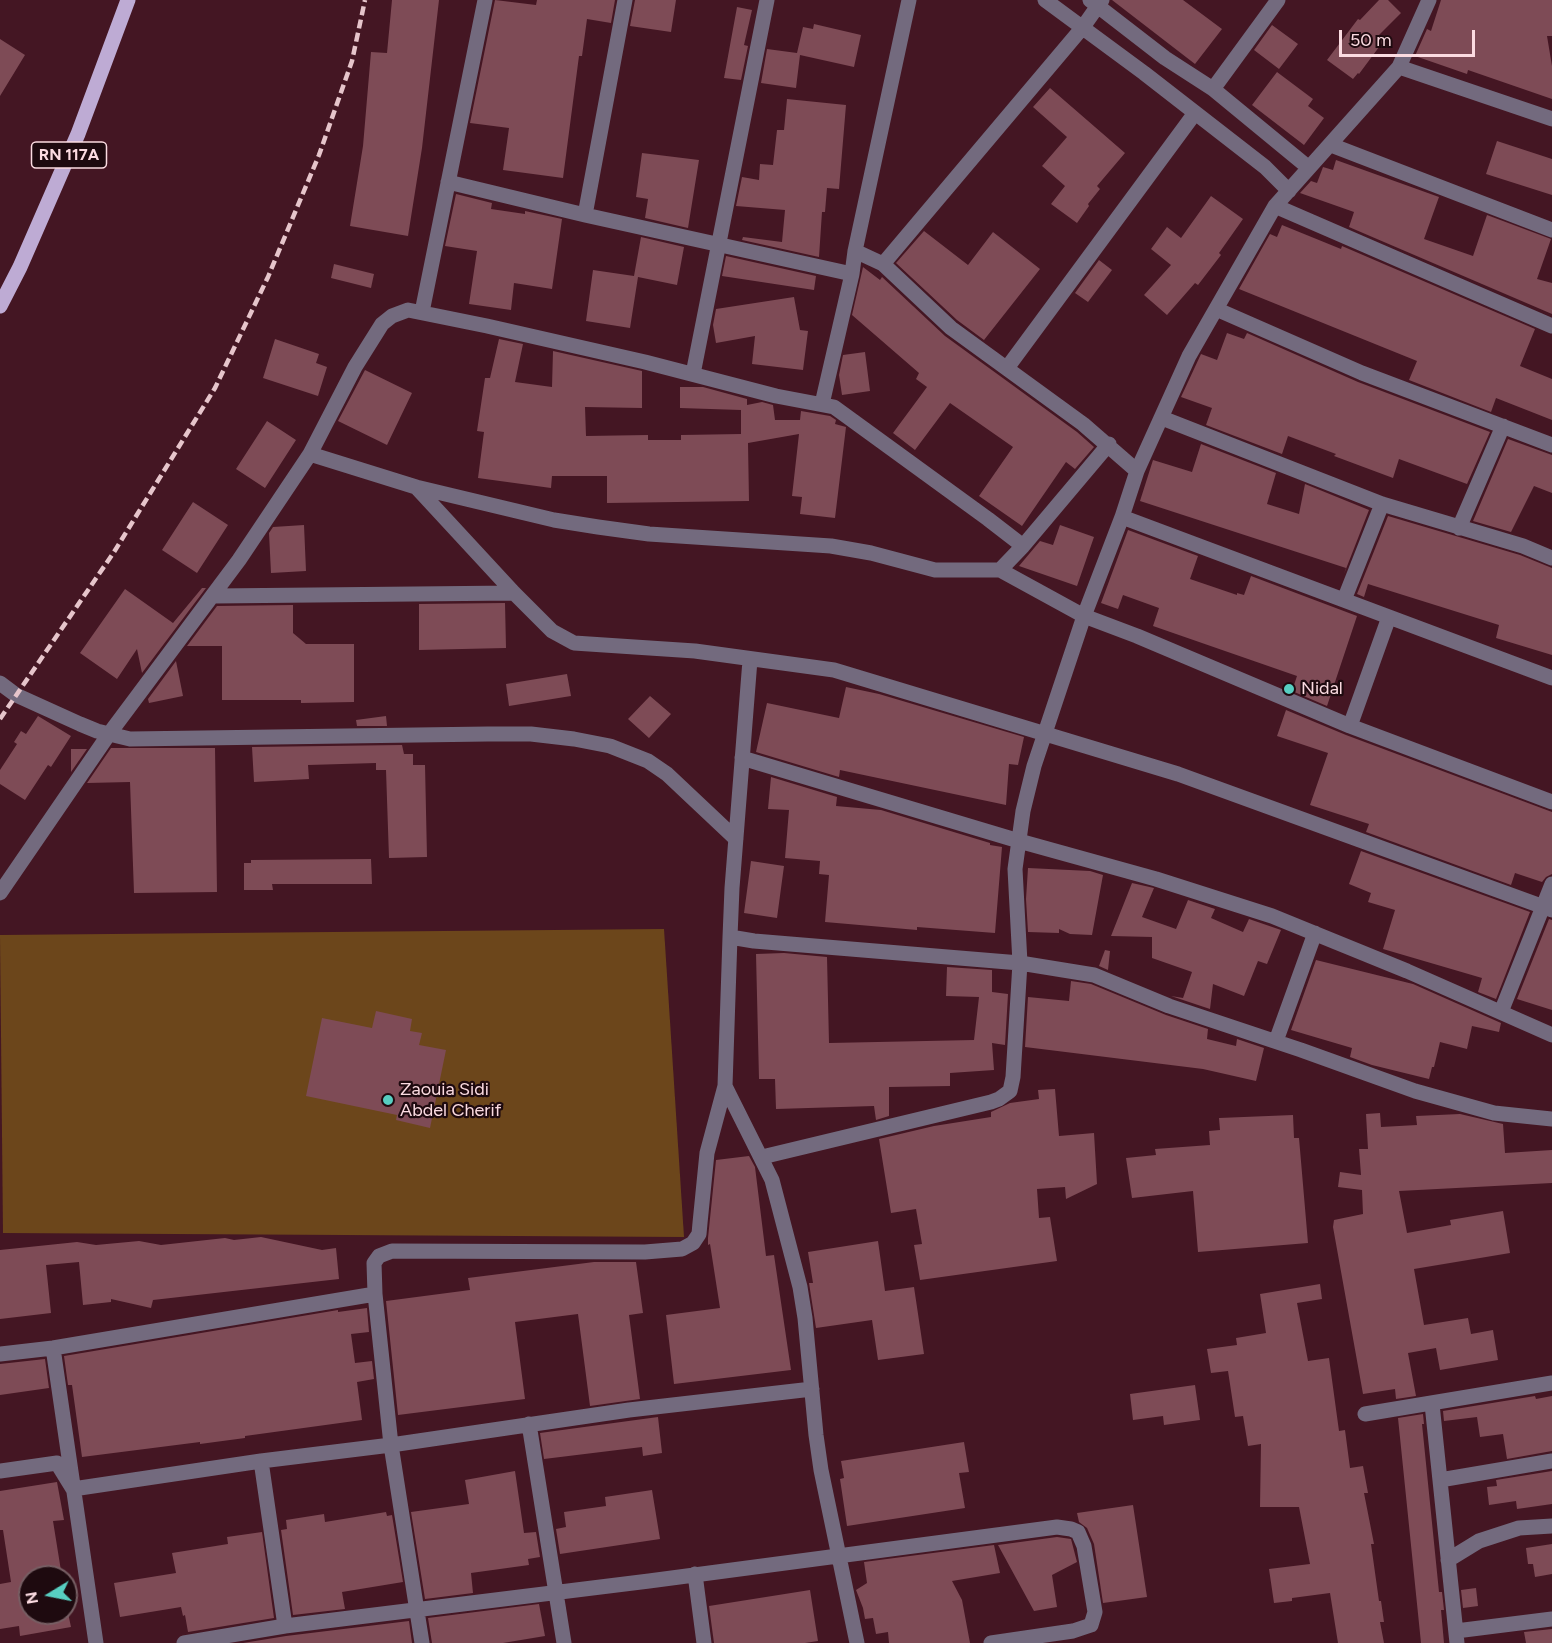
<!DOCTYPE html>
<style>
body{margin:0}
#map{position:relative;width:1552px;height:1643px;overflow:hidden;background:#441623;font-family:Figtree,sans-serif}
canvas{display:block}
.north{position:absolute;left:18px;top:1565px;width:60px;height:60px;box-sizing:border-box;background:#1e0a0f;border:2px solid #765e63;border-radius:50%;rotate:260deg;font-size:16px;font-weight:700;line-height:24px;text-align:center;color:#fbdbe1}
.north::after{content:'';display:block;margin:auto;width:21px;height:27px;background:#57cec1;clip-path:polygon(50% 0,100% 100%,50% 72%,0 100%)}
.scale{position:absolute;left:1339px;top:30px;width:136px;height:27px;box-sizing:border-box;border:3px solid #fbdbe1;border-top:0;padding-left:8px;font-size:18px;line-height:21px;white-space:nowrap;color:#fbdbe1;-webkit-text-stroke:4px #1e0a0f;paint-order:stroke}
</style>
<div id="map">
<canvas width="1552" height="1643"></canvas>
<div class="north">N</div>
<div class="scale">50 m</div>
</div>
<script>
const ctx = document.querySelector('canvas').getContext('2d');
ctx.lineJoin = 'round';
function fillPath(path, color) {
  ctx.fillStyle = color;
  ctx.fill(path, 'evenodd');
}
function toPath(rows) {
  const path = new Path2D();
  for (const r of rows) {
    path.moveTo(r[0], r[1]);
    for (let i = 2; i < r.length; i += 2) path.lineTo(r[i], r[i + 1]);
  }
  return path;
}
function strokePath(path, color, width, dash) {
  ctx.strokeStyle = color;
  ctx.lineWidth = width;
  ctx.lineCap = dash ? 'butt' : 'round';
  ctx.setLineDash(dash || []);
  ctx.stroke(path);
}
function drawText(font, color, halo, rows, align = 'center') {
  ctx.font = font + ' Figtree,sans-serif';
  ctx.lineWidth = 4.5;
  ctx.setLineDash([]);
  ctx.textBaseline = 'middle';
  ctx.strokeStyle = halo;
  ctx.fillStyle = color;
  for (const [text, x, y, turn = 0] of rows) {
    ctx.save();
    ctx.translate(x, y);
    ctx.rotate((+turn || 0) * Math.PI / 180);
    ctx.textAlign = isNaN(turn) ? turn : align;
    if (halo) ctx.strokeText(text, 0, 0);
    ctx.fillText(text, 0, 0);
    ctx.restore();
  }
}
const green = toPath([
 [664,929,684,1237,3,1233,0,935]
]);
const building = toPath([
 [392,0,439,0,422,148,408,236,350,226,363,146,371,52,387,53],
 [495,0,536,5,537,0,615,0,611,23,587,19,582,56,579,56,563,178,503,170,509,128,470,123],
 [635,0,676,0,671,32,630,26],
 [1112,0,1183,0,1222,29,1195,64],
 [1379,0,1388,0,1401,13,1379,35,1385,39,1359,74,1358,73,1353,79,1327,60,1358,19,1360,20],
 [1441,0,1552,0,1552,36,1547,36,1552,66,1552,99,1468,70,1467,74,1415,56,1427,29,1431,31],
 [737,7,752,10,744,45,748,46,741,80,724,78],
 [814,24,861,35,854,67,800,55,796,88,761,83,767,49,797,53,803,27,813,29],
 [1272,25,1298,44,1279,69,1254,50],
 [0,39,25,55,0,96],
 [1277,72,1313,99,1308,106,1324,118,1304,145,1252,105],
 [1050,88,1125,153,1097,186,1100,189,1088,204,1089,206,1077,223,1051,204,1065,186,1042,166,1067,137,1033,107],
 [787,99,846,105,839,189,827,188,825,212,822,212,819,257,742,240,743,237,782,242,785,210,736,206,742,177,759,180,760,164,773,165,777,130,784,130],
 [1497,141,1552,159,1552,195,1486,174],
 [642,153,699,160,688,228,645,218,648,199,636,197],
 [1336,160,1439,197,1424,239,1473,256,1487,215,1551,239,1537,279,1552,283,1552,314,1349,227,1354,212,1300,193,1311,181,1317,183,1323,167,1333,170],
 [456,194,492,203,491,209,525,214,525,211,562,219,552,289,514,283,511,310,469,304,477,251,445,246],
 [1211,196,1243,219,1219,253,1221,255,1198,285,1195,283,1167,315,1144,295,1171,265,1151,249,1167,227,1181,238],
 [1282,225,1341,249,1342,246,1535,329,1520,366,1552,379,1552,420,1496,398,1491,412,1409,380,1417,361,1239,289,1270,234,1277,237],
 [924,231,968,265,993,232,1040,269,984,340,957,320,896,263],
 [641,237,684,247,677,285,638,277,630,328,586,321,593,270,634,276],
 [726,256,816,276,814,290,722,276],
 [1099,260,1112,270,1088,302,1075,293],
 [334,264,374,274,371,288,331,278],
 [863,267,880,280,882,277,945,336,1077,432,1094,447,1075,469,1066,462,1022,526,979,496,1013,447,950,403,915,450,893,433,927,387,916,379,919,373,852,315],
 [794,297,800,330,808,331,803,370,752,364,755,336,716,343,713,325,716,309],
 [1227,333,1244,339,1247,333,1358,382,1490,432,1467,484,1399,459,1393,478,1334,456,1336,454,1288,436,1282,454,1206,425,1212,408,1181,397,1201,354,1217,360],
 [275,339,319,354,316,363,327,367,318,396,263,378],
 [499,339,523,344,515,382,552,387,553,351,642,371,642,408,585,407,586,436,648,435,648,440,681,440,681,435,741,434,741,410,680,408,680,387,703,387,747,399,747,405,762,402,773,405,775,420,800,420,801,411,830,416,836,420,835,424,846,427,835,518,800,514,802,497,792,496,799,434,748,443,749,501,607,503,607,476,552,476,551,488,478,478,484,432,477,431,485,378,490,378],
 [865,352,870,391,842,395,839,375,843,355],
 [365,370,412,393,387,445,338,421],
 [267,421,296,440,265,488,236,469],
 [1508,439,1552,455,1552,493,1534,486,1511,532,1473,521],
 [1201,444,1276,473,1267,504,1299,514,1305,484,1369,510,1344,574,1346,568,1140,501,1153,460,1192,472],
 [193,502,228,525,197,573,162,550],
 [1388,516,1520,555,1552,568,1552,655,1496,638,1499,625,1368,584,1364,597,1357,594],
 [304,525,306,571,271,573,269,533,273,527],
 [1060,525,1094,537,1077,586,1019,566,1040,541,1053,545],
 [1128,530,1198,556,1190,579,1237,595,1237,593,1244,595,1251,576,1357,616,1327,706,1292,691,1297,676,1153,626,1159,608,1123,595,1118,609,1101,603],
 [202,588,206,588,142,673,137,649,117,679,80,653,125,589,173,623],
 [505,603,506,648,419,650,419,604],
 [293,605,293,633,306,644,354,644,354,702,301,703,301,700,222,700,222,646,187,646,217,606],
 [176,661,183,696,149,703,148,699],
 [567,674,571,696,509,706,506,684],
 [846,687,879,694,1024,737,1018,765,1009,764,1006,805,840,770,839,777,756,752,767,703,839,718],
 [650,696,671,714,649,738,628,719],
 [1286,710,1346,735,1552,812,1552,874,1546,877,1542,882,1515,873,1511,885,1366,832,1369,824,1310,805,1328,753,1277,736],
 [38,716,71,736,51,767,48,765,25,800,0,784,0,770,17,744,14,742,21,731,26,734],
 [386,716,387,726,357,726,356,720],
 [402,745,404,754,413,754,413,765,425,765,427,857,389,858,386,770,376,770,376,763,308,765,309,779,254,782,252,747],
 [111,748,215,748,217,892,134,893,130,782,87,783],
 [71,749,87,749,71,772],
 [771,777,837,797,836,806,881,810,990,843,990,845,1002,847,995,933,917,927,917,930,825,922,829,875,819,874,820,861,785,858,789,810,768,809],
 [1361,851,1530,912,1496,999,1478,992,1482,978,1383,949,1395,910,1368,902,1371,893,1349,884],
 [371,859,372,884,272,884,273,890,244,890,244,863,251,863,251,860],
 [751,861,784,866,777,918,744,913],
 [1028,868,1090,871,1103,875,1092,935,1070,934,1059,929,1059,933,1028,932,1026,899],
 [1132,883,1154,888,1142,917,1176,929,1188,900,1215,909,1211,918,1243,932,1249,919,1281,930,1267,964,1258,961,1244,996,1213,984,1210,1009,1171,996,1183,998,1192,972,1152,958,1152,937,1111,936],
 [1549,919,1552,920,1552,1010,1517,999],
 [1105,950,1110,951,1108,970,1099,966],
 [784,953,827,957,829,1043,974,1040,979,997,946,996,947,967,992,970,992,992,1008,994,1005,1045,992,1043,994,1070,950,1073,950,1086,889,1087,889,1116,876,1120,874,1106,776,1109,775,1079,759,1079,756,954],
 [1316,960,1413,984,1501,1023,1499,1032,1472,1026,1467,1049,1440,1042,1434,1067,1432,1067,1429,1079,1372,1065,1350,1057,1352,1048,1291,1030],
 [1071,981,1091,984,1166,1015,1208,1029,1207,1039,1236,1046,1237,1039,1264,1048,1256,1081,1203,1069,1025,1047,1028,997,1069,1001],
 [376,1011,412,1019,410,1031,422,1033,419,1045,446,1050,430,1128,396,1120,397,1115,306,1096,322,1018,372,1028],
 [1055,1089,1059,1136,1094,1133,1097,1184,1066,1199,1065,1187,1037,1189,1039,1218,1050,1217,1057,1261,920,1280,914,1245,922,1244,916,1209,891,1213,879,1139,934,1126,991,1117,991,1112,1010,1103,1039,1099,1038,1090],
 [1380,1113,1381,1127,1417,1125,1416,1116,1460,1114,1503,1124,1505,1153,1552,1150,1552,1183,1399,1191,1407,1233,1451,1225,1450,1220,1503,1211,1510,1253,1414,1269,1424,1325,1468,1318,1471,1334,1493,1330,1498,1360,1440,1370,1436,1348,1408,1353,1416,1396,1396,1399,1395,1389,1363,1394,1333,1227,1334,1220,1363,1214,1362,1190,1338,1187,1340,1172,1361,1175,1359,1149,1368,1149,1366,1114],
 [1293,1115,1294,1138,1299,1138,1308,1243,1198,1252,1193,1191,1132,1198,1126,1158,1156,1155,1155,1149,1210,1145,1209,1131,1220,1130,1219,1118],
 [749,1156,755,1167,766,1256,774,1255,791,1370,674,1384,666,1315,720,1308,710,1244,708,1245,708,1238,716,1160],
 [261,1237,322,1250,336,1248,339,1279,153,1300,151,1308,111,1299,111,1302,83,1305,79,1262,46,1265,51,1313,0,1319,0,1250,77,1242,96,1245,139,1241,161,1245,225,1238,234,1240],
 [878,1241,885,1291,914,1287,924,1354,878,1360,872,1320,816,1328,809,1283,813,1283,808,1252],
 [594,1262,636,1262,643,1313,629,1315,640,1399,590,1406,578,1314,515,1322,525,1399,398,1415,386,1301,470,1290,468,1278],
 [1320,1284,1322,1299,1297,1303,1308,1361,1329,1358,1339,1431,1345,1430,1350,1468,1363,1466,1368,1493,1364,1493,1374,1544,1371,1544,1379,1601,1381,1601,1384,1622,1380,1622,1384,1643,1338,1643,1330,1593,1292,1598,1292,1601,1274,1603,1269,1569,1310,1564,1299,1507,1260,1507,1261,1444,1248,1446,1243,1416,1235,1417,1228,1371,1211,1373,1207,1349,1237,1345,1236,1338,1266,1333,1260,1294],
 [367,1308,369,1332,351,1334,355,1363,372,1361,374,1379,357,1382,362,1420,245,1436,245,1438,200,1444,200,1442,82,1457,72,1385,68,1385,64,1356,338,1310,338,1312],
 [45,1359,49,1388,0,1395,0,1364],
 [1195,1385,1200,1420,1164,1425,1163,1416,1133,1420,1130,1394],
 [1535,1396,1536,1399,1552,1396,1552,1451,1507,1459,1503,1434,1480,1437,1477,1417,1444,1421,1443,1411],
 [1423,1414,1424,1424,1422,1424,1439,1592,1442,1592,1444,1610,1441,1610,1444,1643,1421,1643,1398,1418],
 [658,1417,662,1453,643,1456,642,1447,544,1459,540,1433],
 [964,1442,969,1472,959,1473,965,1508,847,1526,840,1479,844,1478,841,1461],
 [515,1471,524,1533,536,1532,540,1557,528,1559,529,1565,471,1573,473,1593,425,1599,411,1512,469,1504,465,1480],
 [1552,1471,1552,1504,1517,1509,1516,1501,1489,1505,1487,1487,1497,1486,1496,1480],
 [57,1482,64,1520,53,1521,62,1577,30,1577,30,1613,68,1613,71,1627,20,1636,19,1626,0,1629,0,1584,11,1582,3,1530,0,1530,0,1491],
 [652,1490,660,1539,560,1554,556,1529,566,1527,564,1512,606,1506,605,1497],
 [1133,1505,1147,1597,1103,1603,1094,1544,1087,1528,1079,1522,1077,1513],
 [386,1512,387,1516,392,1515,403,1582,342,1592,345,1609,293,1615,281,1530,287,1529,286,1520,324,1514,325,1522],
 [262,1532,274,1618,188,1632,185,1615,183,1616,181,1607,120,1617,114,1583,176,1573,172,1553,228,1544,227,1537],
 [1057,1537,1071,1539,1077,1562,1052,1575,1057,1607,1034,1611,998,1545],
 [1552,1544,1552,1574,1535,1577,1533,1564,1528,1564,1526,1548],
 [994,1545,1000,1573,952,1581,962,1600,970,1643,889,1643,888,1632,876,1634,873,1618,865,1619,863,1608,856,1590,867,1583,864,1562],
 [1476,1588,1478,1606,1463,1608,1461,1590],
 [810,1590,818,1641,805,1643,714,1643,709,1606],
 [539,1604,545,1636,503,1643,432,1643,428,1618],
 [409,1621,412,1643,243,1643,286,1636],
 [1552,1629,1552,1643,1526,1643,1524,1632]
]);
const minor = toPath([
 [1045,0,1144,73,1265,167,1289,191],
 [1090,0,1165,58,1213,89,1309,168],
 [1399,67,1552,119],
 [1213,89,1278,0],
 [1331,145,1552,230],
 [448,182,585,215,852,274],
 [1275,206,1552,326],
 [585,215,625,0],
 [855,251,883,264,951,328,1083,424,1137,471],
 [883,264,1083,27,1102,0],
 [1216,309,1362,373,1552,445],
 [422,312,485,0],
 [1007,368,1195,113],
 [693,374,767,0],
 [822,404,852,274,855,251,909,0],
 [1162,418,1382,504,1523,546,1552,558],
 [310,454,416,487,514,593,552,631,574,643,695,651,834,670,1178,774,1552,910],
 [416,487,554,520,598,527,649,534,831,546,871,553,935,570,1000,570,1084,616,1137,636,1350,726,1552,802],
 [1122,517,1552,678],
 [1459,528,1503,426],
 [1000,570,1023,546,1109,444],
 [214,596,514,593],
 [1344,600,1382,504],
 [750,660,732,888,730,937,754,941,1020,963,1094,975,1169,1006,1301,1050,1415,1091,1494,1113,1552,1119],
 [0,683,16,695,80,724,97,731,130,739,488,734,531,734,574,739,610,746,648,761,667,774,736,839],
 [1350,726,1389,617],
 [742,758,1019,841,1156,879,1272,916,1407,971,1552,1035],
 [0,893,109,734,239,560,310,454,355,367,382,324,392,316,408,310,487,326,645,362,776,396,834,407,988,519,1023,546],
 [1501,1012,1552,884],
 [1276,1041,1315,933],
 [725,1086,772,1180,800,1287,805,1318,816,1435,821,1470,857,1643],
 [762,1157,991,1102,999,1099,1010,1091,1013,1077,1020,963,1015,869,1023,811,1034,766,1084,616,1122,517,1137,471,1189,356,1275,206,1399,67,1429,0],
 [53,1348,96,1643],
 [0,1354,53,1348,375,1294],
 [1432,1404,1457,1643],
 [1365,1414,1552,1383],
 [529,1424,564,1643],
 [261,1461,285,1626],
 [0,1471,57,1463,73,1489,261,1461,391,1445,629,1410,812,1389],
 [1440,1480,1552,1461],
 [1448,1560,1479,1541,1519,1528,1552,1526],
 [695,1574,704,1643],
 [1456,1631,1552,1619],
 [184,1643,285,1626,649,1581,1057,1527,1071,1529,1078,1532,1084,1546,1095,1612,1091,1625,1073,1631,991,1643],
 [422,1643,391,1445,375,1294,374,1263,379,1256,392,1251,645,1252,682,1249,693,1243,699,1234,700,1223,707,1153,725,1086,730,937]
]);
const major = toPath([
 [0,306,20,267,78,134,128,0]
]);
const rail = toPath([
 [0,719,114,552,215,388,268,277,319,155,352,61,365,0]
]);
const markers = [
 [1289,689,6,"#57cec1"],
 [388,1100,6,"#57cec1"]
];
const shields = [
 [69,155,75]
];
const shieldNames = [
 ["RN 117A",69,155]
];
const poiNames = [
 ["Nidal",1301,689],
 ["Zaouia Sidi",400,1090],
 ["Abdel Cherif",400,1111]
];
fillPath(green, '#6c461b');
fillPath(building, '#7e4b56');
strokePath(minor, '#736a7e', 15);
strokePath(major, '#beabd4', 15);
strokePath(rail, '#e6c5cb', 4.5, [9, 4.5]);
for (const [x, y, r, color] of markers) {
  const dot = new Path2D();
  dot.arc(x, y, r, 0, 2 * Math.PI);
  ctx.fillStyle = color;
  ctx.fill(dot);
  strokePath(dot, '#1e0a0f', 2);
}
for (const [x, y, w] of shields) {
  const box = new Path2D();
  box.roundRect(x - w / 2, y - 13, w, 26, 4.5);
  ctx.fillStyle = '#1e0a0f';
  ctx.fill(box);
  strokePath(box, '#fbdbe1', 1.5);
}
drawText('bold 16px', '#fbdbe1', null, shieldNames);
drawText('18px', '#fbdbe1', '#1e0a0f', poiNames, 'left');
</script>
